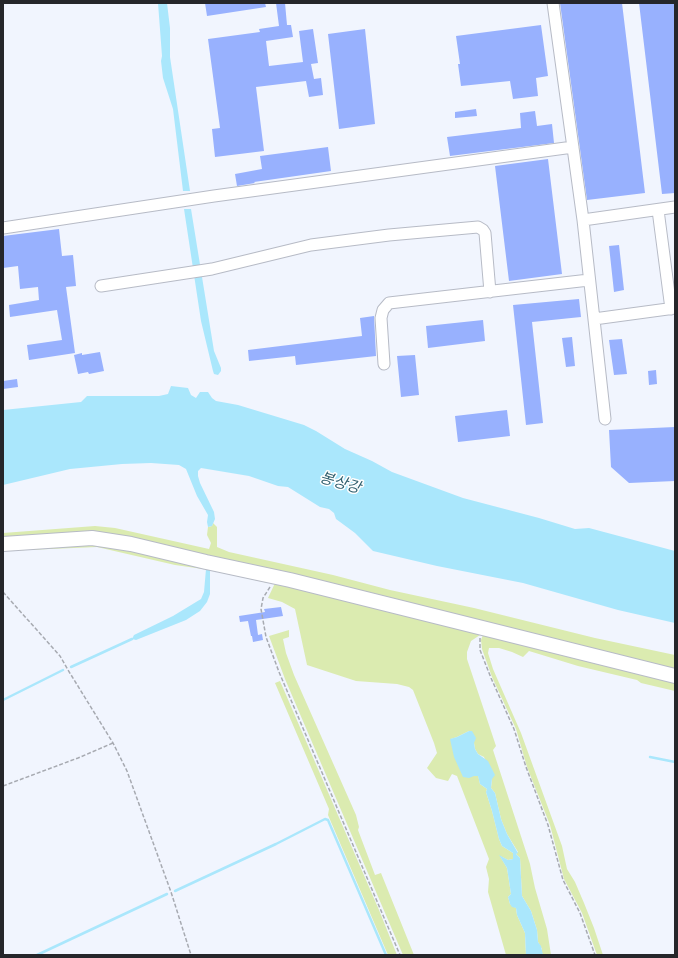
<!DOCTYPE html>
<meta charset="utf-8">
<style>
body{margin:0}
#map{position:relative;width:678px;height:958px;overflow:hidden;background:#f1f5fe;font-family:"Alegreya Sans",sans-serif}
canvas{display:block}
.frame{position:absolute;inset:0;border:4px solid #25262a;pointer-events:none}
</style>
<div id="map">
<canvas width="678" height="958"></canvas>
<div class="frame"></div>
</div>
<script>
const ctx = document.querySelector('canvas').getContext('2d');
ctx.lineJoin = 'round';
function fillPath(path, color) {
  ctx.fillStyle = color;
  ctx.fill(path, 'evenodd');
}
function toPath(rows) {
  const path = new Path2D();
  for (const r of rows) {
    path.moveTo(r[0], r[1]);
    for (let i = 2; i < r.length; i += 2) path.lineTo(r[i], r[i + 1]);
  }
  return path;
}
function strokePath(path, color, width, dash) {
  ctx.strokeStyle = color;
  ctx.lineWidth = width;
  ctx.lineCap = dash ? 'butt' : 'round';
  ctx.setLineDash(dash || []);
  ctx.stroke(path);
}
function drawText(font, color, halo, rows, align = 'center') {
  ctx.font = font + ' "Alegreya Sans","Noto Sans KR",sans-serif';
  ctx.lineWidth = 3;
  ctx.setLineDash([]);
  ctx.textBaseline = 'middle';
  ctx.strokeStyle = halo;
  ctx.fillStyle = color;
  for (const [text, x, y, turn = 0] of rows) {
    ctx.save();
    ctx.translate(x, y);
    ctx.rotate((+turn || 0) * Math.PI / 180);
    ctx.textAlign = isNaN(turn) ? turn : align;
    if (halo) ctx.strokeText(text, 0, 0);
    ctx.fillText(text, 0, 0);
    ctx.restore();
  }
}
const green = toPath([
 [213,523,217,527,217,547,229,552,333,575,390,590,474,608,595,638,675,655,675,672,132,540,3,540,3,533,95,526,115,528,209,549,211,543,207,535,208,527,212,526],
 [83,541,267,578,268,583,210,570,175,565,97,547,3,551,3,546],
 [276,581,383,607,480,635,471,641,467,652,467,659,496,746,493,750,530,864,535,888,547,929,551,955,543,955,542,953,542,949,538,942,537,930,531,911,522,896,520,858,516,854,518,852,507,834,501,819,495,793,491,788,492,779,484,757,478,754,475,749,474,743,469,731,457,737,451,739,474,776,478,775,480,784,487,789,486,792,492,811,499,839,502,846,513,853,513,859,508,860,500,856,507,868,511,894,508,897,510,904,516,908,517,915,525,933,526,955,506,955,488,892,489,879,486,867,489,859,457,776,452,774,448,781,436,778,427,768,437,753,434,743,413,690,409,687,397,684,356,681,307,665,295,609,282,602,268,598],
 [289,630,289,637,283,639,286,653,294,675,356,815,359,827,358,830,375,875,381,873,414,955,403,955,285,679,269,636],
 [484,632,675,679,675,691,641,683,637,680,578,666,529,651,523,657,512,652,499,648,489,648,488,653,493,669,521,733,562,846,567,869,575,882,584,903,594,928,603,955,597,955,582,913,564,879,550,825,527,767,516,729,492,677,482,649,481,640],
 [280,681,379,910,397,955,388,955,328,815,329,809,275,683]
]);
const water = toPath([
 [158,3,167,3,170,28,170,57,190,191,183,191,173,109,163,78,161,61,162,56],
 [184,209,191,209,214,351,221,368,221,371,218,375,214,374,213,371,201,321],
 [171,386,188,388,191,395,196,398,200,392,208,392,212,398,216,401,238,405,304,425,316,431,345,449,372,461,392,472,463,498,539,518,575,529,589,528,675,551,675,623,618,610,523,583,437,566,373,551,355,533,336,519,334,513,329,509,320,507,288,487,278,486,249,476,201,468,198,471,198,476,200,483,214,512,215,519,212,526,208,527,207,522,208,515,197,496,186,469,179,465,151,463,122,464,70,469,3,485,3,410,81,402,87,396,159,396,168,394],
 [206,569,210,570,210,594,207,602,200,611,186,620,136,640,132,639,134,635,173,616,201,599,204,592],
 [469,731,472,731,476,738,474,743,475,749,478,754,488,761,495,775,492,779,491,788,495,793,501,819,507,834,518,853,516,854,520,858,522,896,531,911,537,930,538,942,541,946,543,955,526,955,525,933,517,915,516,908,512,907,510,904,508,897,511,894,507,868,499,855,508,860,513,859,513,853,502,846,499,839,492,811,486,792,487,789,480,784,478,776,474,776,469,778,463,777,454,757,450,739,457,737]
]);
const stream = toPath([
 [71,667,132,639],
 [3,700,63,670],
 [650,757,675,762],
 [175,891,276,844,325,819,328,820,386,955],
 [37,955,167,894]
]);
const building = toPath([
 [205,3,265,3,266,7,207,16],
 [276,3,285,3,287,25,291,25,293,37,266,41,269,66,303,62,299,31,313,29,318,63,311,64,314,79,321,78,323,95,309,97,306,81,256,87,264,151,215,157,212,129,220,128,208,39,260,32,259,29,279,26],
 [560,3,622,3,645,193,587,200],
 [639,3,675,3,675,193,662,194],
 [541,25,548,76,536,78,538,96,513,99,510,81,461,86,458,64,460,64,456,36],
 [365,29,375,124,339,129,328,34],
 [476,109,477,116,455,118,455,112],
 [535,111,537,126,552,124,554,143,450,156,447,137,521,128,520,113],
 [328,147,331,171,254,182,255,183,237,186,235,174,262,169,260,156],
 [548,159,562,274,509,281,495,166],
 [59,229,62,256,73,255,76,286,66,287,75,353,29,360,27,345,62,340,57,310,10,317,9,305,39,300,38,287,20,289,18,266,3,268,3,236],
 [619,245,624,290,614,292,609,246],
 [579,299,581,317,532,322,543,423,526,425,513,305],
 [374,316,376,356,296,365,295,356,249,361,248,350,362,336,360,318],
 [483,320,485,341,428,348,426,326],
 [572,337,575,366,566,367,562,338],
 [622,339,627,374,614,375,609,340],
 [100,352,104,371,89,374,88,372,78,374,74,355,82,353,82,355],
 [415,355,419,395,401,397,397,356],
 [656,370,657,384,649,385,648,371],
 [17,379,18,387,3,389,3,381],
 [507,410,510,436,458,442,455,416],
 [675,427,675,481,629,483,611,467,609,430],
 [281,607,283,616,256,620,258,635,262,634,263,640,253,642,252,636,251,636,248,621,240,622,239,616,265,612,264,609]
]);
const path = toPath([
 [270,587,263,598,261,609,266,637,279,672,400,955],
 [3,592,60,656,68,670,113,743,127,771,171,892,191,955],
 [480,638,480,650,491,678,514,729,526,767,548,825,563,880,580,913,595,955],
 [3,786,78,758,113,743]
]);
const minor = toPath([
 [553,3,583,220,605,419],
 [658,210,671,309],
 [583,220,675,207],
 [3,228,214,196,573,147],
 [101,286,212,269,311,245,389,235,478,227,483,230,485,233,490,292],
 [594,319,675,308],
 [384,364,381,318,383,310,389,303,589,280]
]);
const major = toPath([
 [3,544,92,538,131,544,206,562,290,580,675,676]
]);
const waterNames = [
 ["봉상강",340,483,16]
];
fillPath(green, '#dbebb0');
fillPath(water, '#aae7fc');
strokePath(stream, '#aae7fc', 2.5);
fillPath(building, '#98b1fe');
strokePath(minor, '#b7bbc6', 13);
strokePath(major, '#b7bbc6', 16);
strokePath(path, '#a7aab1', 1.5, [4, 2]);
strokePath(minor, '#fff', 11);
strokePath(major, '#fff', 14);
drawText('italic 15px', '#2f5f6e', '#fff', waterNames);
</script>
